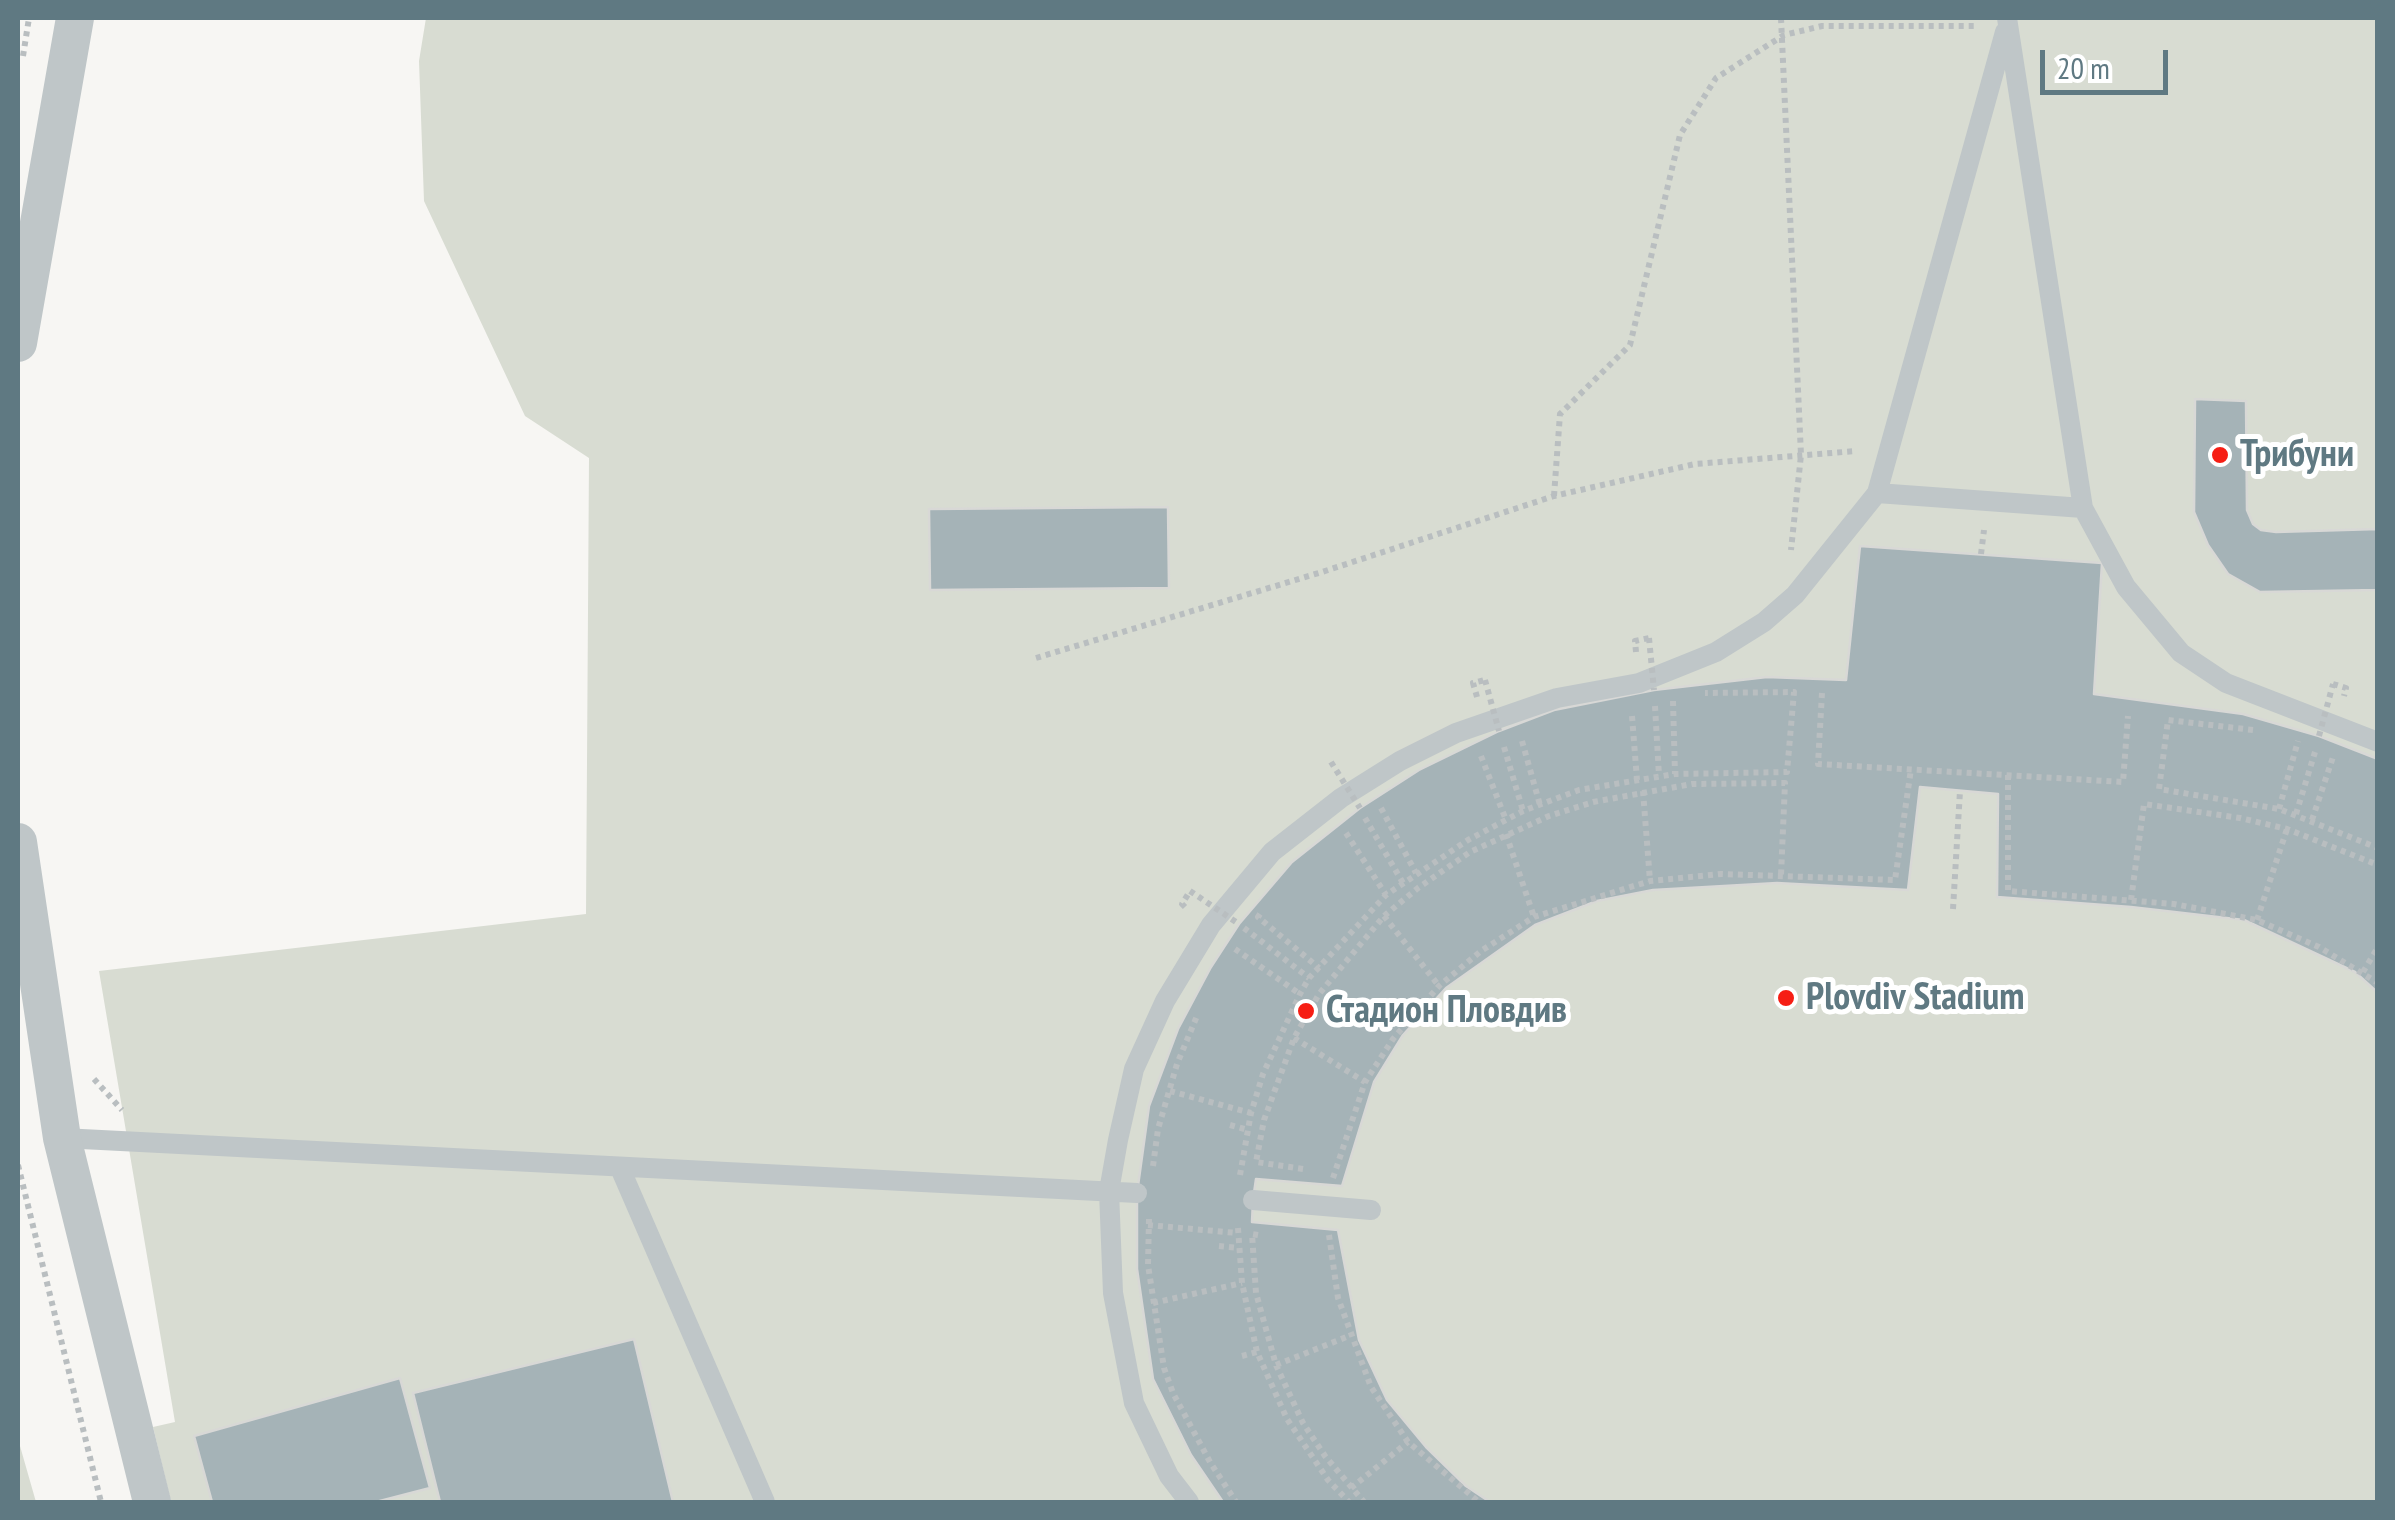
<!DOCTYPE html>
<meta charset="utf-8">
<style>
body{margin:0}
#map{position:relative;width:2395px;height:1520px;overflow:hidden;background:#f7f6f3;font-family:"PT Sans Narrow",sans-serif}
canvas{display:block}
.frame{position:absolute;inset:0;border:20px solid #5f7982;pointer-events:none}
.scale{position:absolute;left:2040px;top:50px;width:128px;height:45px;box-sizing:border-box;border:5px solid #5f7982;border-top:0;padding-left:12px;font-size:30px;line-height:35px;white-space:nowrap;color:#5f7982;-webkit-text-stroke:8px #fff;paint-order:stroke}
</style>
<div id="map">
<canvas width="2395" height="1520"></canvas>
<div class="frame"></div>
<div class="scale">20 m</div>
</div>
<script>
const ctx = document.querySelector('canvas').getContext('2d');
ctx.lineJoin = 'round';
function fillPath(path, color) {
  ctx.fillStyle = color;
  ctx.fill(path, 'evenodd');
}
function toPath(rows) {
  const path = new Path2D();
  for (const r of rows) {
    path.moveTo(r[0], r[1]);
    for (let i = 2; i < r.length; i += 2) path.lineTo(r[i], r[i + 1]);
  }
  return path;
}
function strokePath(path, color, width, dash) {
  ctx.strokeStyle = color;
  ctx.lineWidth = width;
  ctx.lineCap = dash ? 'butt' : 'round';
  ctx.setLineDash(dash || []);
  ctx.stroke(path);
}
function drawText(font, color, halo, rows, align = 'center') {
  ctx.font = font + ' "PT Sans Narrow",sans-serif';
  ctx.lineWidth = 10;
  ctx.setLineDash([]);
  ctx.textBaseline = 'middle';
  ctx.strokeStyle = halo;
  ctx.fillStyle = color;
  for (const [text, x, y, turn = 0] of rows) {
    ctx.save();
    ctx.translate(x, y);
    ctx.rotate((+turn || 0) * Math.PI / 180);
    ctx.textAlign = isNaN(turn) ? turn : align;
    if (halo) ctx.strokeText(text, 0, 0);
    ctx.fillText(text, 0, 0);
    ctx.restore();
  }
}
const green = toPath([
 [426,18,2377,18,2377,1502,171,1502,153,1427,175,1422,99,971,586,914,589,458,525,416,424,201,419,61],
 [18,1439,36,1502,18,1502]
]);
const building = toPath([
 [2195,399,2246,401,2247,510,2253,524,2261,530,2276,532,2378,529,2378,590,2260,592,2228,574,2208,545,2194,512,2195,399],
 [1168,507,1169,588,930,590,929,509,1168,507],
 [1860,546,2102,563,2094,694,2243,714,2319,736,2378,759,2378,993,2355,972,2244,920,2131,907,1997,897,1998,794,1920,787,1908,890,1777,883,1653,890,1597,901,1535,925,1446,988,1403,1035,1374,1082,1342,1186,1256,1179,1253,1200,1252,1222,1338,1230,1359,1340,1387,1400,1426,1447,1466,1486,1490,1502,1223,1502,1191,1455,1153,1379,1137,1269,1137,1193,1149,1106,1178,1029,1211,967,1239,924,1292,862,1360,808,1419,770,1499,731,1554,710,1654,690,1767,677,1846,680,1860,546],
 [634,1339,673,1502,440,1502,413,1393,634,1339],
 [400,1378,430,1488,376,1502,212,1502,194,1436,400,1378]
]);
const path = toPath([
 [1781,18,1801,455,1791,550],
 [23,56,29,18],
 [1554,496,1560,414,1630,345,1680,135,1716,78,1784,35,1822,26,1977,26],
 [1981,554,1984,530],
 [1636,652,1635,641,1649,638],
 [1036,658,1322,572,1554,496,1695,464,1856,451],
 [2333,684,2346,688,2344,696],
 [1822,693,1818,764,2123,782,2128,716],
 [1477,697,1473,683,1485,680],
 [1673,701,1675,774],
 [1655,706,1659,776],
 [1632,716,1637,780],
 [2253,730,2168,720,2159,789,2279,809,2378,848],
 [1522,741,1540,805],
 [1504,747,1523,811],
 [1481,756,1506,820],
 [2008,775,2008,891,2174,904,2257,920,2319,947,2378,983],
 [1643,791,1650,881],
 [1381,808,1416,873],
 [2279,809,2298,741],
 [2296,814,2315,752],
 [1365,818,1403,883],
 [2312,820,2334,754],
 [1346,833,1386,895],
 [1506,834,1534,917],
 [2131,900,2144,804,2240,818,2287,829,2378,865],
 [1185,907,1182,904,1190,891],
 [1953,909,1960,791],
 [1260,914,1258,917,1319,968],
 [1384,916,1439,986],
 [2257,920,2287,829],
 [1244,928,1309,978],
 [1235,949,1300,994],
 [2363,972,2378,947],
 [1294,1038,1365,1082],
 [94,1079,122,1110],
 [1170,1091,1251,1113],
 [1230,1125,1248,1130],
 [18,1165,101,1502],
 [1153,1166,1158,1129,1177,1064,1197,1016],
 [1303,1169,1256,1162,1264,1120,1294,1038,1319,994,1384,916,1418,888,1470,852,1549,816,1593,802,1692,784,1785,783,1781,875],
 [1240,1175,1251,1113,1263,1074,1300,994,1309,978,1386,895,1468,840,1523,811,1579,790,1675,774,1787,772,1794,692,1705,693],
 [1333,1178,1365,1082,1393,1039,1439,986,1481,951,1534,917,1650,881,1721,874,1895,880,1911,769],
 [1149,1219,1148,1265,1164,1368,1173,1393,1210,1462,1236,1502],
 [1148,1225,1237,1233],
 [1238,1228,1242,1283,1257,1352,1287,1419,1328,1480,1349,1502],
 [1258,1235,1252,1234,1256,1293,1276,1365,1303,1423,1325,1456,1364,1502],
 [1329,1235,1338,1298,1371,1387,1408,1442,1479,1502],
 [1219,1246,1239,1248],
 [1153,1303,1242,1283],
 [1242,1356,1257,1352],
 [1276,1365,1349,1336],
 [1351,1488,1408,1442]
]);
const service = toPath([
 [2007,18,2083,508],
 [1877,493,2005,32],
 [62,1138,1137,1193],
 [620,1168,765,1502],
 [1253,1200,1371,1210],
 [1189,1502,1169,1476,1134,1403,1113,1293,1109,1191,1118,1140,1134,1069,1165,1001,1211,925,1272,852,1341,798,1400,761,1456,733,1557,698,1639,683,1716,652,1764,622,1795,595,1877,493,2083,508,2126,587,2181,653,2226,683,2378,742]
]);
const minor = toPath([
 [18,343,75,18],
 [18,842,62,1138,152,1502]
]);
const pathBridge = toPath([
 [1649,638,1654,690],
 [1485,680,1499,731],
 [2319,736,2333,684],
 [1331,762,1360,808],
 [1190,891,1239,924]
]);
const markers = [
 [2220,455,10,"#f61e14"],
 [1786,998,10,"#f61e14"],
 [1306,1011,10,"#f61e14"]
];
const poiNames = [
 ["Трибуни",2240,455],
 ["Plovdiv Stadium",1806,998],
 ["Стадион Пловдив",1326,1011]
];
fillPath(green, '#d8dcd2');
fillPath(building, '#a5b3b7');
strokePath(building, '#d8d8d6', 2.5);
strokePath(path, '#b9bec0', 6, [5, 5]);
strokePath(service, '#bfc6c8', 20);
strokePath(minor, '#bfc6c8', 38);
strokePath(pathBridge, '#b9bec0', 6, [5, 5]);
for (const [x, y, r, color] of markers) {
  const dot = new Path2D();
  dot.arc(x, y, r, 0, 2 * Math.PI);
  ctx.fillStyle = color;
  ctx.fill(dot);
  strokePath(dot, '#fff', 4);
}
drawText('bold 38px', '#5f7982', '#fff', poiNames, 'left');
</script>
